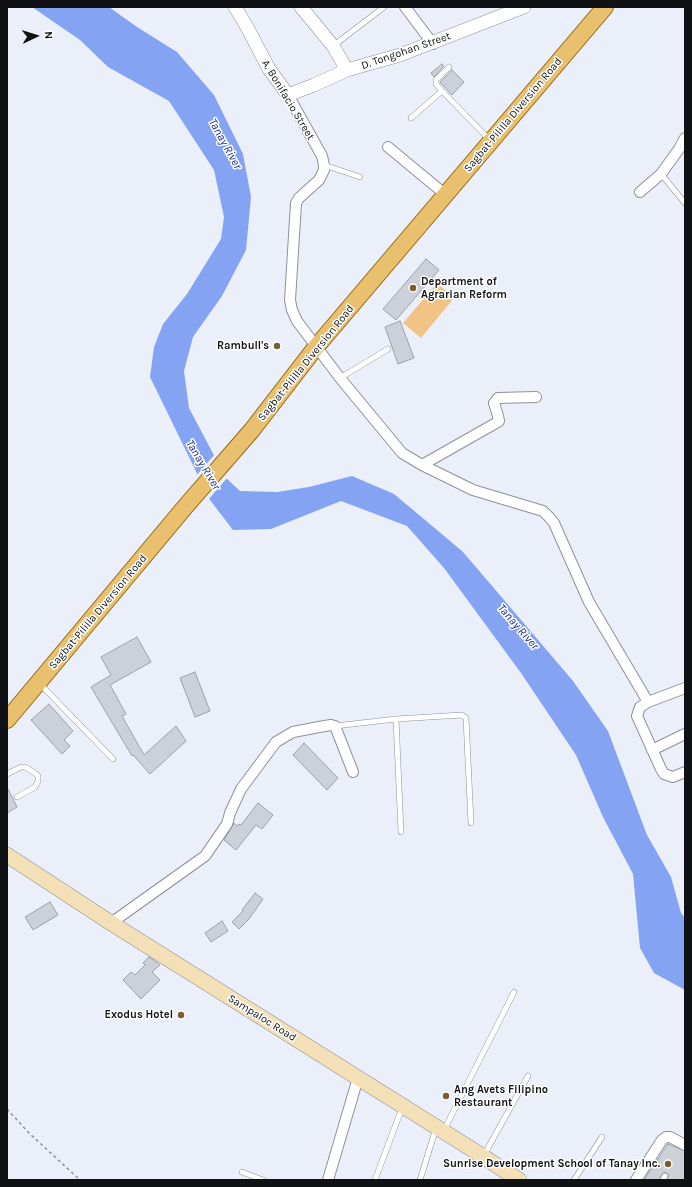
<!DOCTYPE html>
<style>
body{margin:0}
#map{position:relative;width:692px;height:1187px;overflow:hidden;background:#ebeff9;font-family:Karla,sans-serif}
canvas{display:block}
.frame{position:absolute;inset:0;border:8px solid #0f1114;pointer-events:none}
.north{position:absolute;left:16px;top:16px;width:40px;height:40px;-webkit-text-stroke:3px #fff;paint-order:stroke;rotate:86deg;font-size:11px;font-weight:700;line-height:16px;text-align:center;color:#0f1114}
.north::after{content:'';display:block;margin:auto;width:14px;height:18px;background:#0f1114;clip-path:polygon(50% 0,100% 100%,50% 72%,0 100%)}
</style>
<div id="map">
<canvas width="692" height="1187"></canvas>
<div class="frame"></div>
<div class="north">N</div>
</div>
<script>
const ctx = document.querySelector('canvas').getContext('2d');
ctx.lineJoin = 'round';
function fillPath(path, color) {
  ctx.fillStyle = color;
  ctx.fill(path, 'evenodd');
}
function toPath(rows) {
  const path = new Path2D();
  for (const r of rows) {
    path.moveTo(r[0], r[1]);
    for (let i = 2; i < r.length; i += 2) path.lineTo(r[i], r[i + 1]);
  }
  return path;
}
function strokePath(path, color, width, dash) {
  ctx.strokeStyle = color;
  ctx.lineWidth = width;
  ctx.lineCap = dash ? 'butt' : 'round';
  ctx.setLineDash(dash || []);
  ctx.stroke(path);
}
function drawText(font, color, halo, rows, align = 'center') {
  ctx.font = font + ' Karla,sans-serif';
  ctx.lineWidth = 3;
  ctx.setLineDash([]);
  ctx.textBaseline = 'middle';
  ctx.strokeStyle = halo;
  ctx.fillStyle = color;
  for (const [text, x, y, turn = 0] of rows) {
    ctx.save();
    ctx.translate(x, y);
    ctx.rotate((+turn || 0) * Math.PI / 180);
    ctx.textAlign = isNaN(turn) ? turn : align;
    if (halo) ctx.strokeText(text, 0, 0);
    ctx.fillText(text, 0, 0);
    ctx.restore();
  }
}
const green = toPath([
 [437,283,454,298,421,338,403,323]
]);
const water = toPath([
 [32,7,109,7,137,27,177,52,214,95,243,154,251,197,246,250,222,296,193,337,184,371,189,408,226,478,240,491,277,492,309,487,352,476,394,494,462,551,493,587,573,681,608,731,647,835,671,877,681,913,685,918,685,990,654,973,640,948,633,874,603,817,576,755,521,673,444,568,407,526,341,501,271,529,233,530,210,500,150,377,154,347,163,324,187,294,221,239,224,217,214,170,169,101,108,67,80,40]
]);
const pier = toPath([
 [215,454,228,477,208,500,196,476]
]);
const building = toPath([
 [442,64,444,66,434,77,431,73,442,64],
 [452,70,464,82,452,95,440,82,452,70],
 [426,259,439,270,396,320,383,309,426,259],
 [400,321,414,358,398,364,385,327,400,321],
 [137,637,151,662,110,685,126,714,122,716,144,755,176,726,186,741,150,774,133,755,132,756,91,687,111,675,101,657,137,637],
 [195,672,210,711,195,717,180,678,195,672],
 [49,704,73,731,64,740,70,746,62,754,31,720,49,704],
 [304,743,338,778,327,790,293,755,304,743],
 [7,787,17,807,7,813,7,787],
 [258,803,273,815,262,829,256,825,236,850,224,840,234,823,237,826,239,824,241,825,258,803],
 [255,893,263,899,249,919,239,929,232,922,243,911,242,910,255,893],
 [50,902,58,915,33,930,25,917,50,902],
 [222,921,228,931,211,942,205,933,222,921],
 [149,957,160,965,152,972,160,980,141,999,123,980,131,972,135,975,145,965,143,963,149,957],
 [668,1144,685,1151,685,1180,667,1180,669,1175,665,1172,662,1174,659,1180,644,1180,668,1144]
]);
const path = toPath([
 [7,1109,29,1133,80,1180]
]);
const service = toPath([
 [333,46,384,7],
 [449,67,436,80,436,84,442,91,489,139],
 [411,118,442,91],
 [324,165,360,177],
 [661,174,685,203],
 [340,378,388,349],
 [40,684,113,759],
 [396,719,401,832],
 [335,726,396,719,462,715,466,718,471,823],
 [7,774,21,767,25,767,35,773,38,776,38,781,35,787,17,797],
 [444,1130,514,992],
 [484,1155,528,1076],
 [242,1172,263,1180],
 [375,1180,402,1108],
 [420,1180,436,1128],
 [574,1180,602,1137],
 [663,1180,665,1176]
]);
const minor = toPath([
 [405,7,433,44],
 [288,95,322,156,324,165,324,170,319,180,299,198,296,203,290,300,292,310,297,321,340,378,402,453,422,465,473,490,543,511,549,517,554,523,589,602,648,702],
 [388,147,446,195],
 [640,192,661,174,679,149,685,138],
 [422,465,496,423,499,421,498,416,494,403,498,398,536,397],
 [685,688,648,702,640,707,637,716,661,769,664,774,673,777,685,772],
 [652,750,685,734],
 [111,923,205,856,227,824,230,813,241,789,276,742,293,732,319,727,331,725,335,726,353,772],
 [328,1180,358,1078],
 [636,1180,662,1140,666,1137,670,1137,685,1145]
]);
const tertiary = toPath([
 [235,7,247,27,269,69,288,95,314,85,347,70,400,55,524,7],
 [301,7,333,46,347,70]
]);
const secondary = toPath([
 [7,855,111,923,473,1150,519,1180]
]);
const primary = toPath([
 [7,720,185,507,252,430,316,347,605,7]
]);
const markers = [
 [413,288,4,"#7a5d31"],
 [277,346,4,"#7a5d31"],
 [181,1015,4,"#7a5d31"],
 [446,1096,4,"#7a5d31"],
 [668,1164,4,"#7a5d31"]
];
const streetNames = [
 ["D. Tongohan Street",406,51,-19],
 ["A. Bonifacio Street",288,100,59],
 ["Sagbat-Pililla Diversion Road",513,115,-50],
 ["Sagbat-Pililla Diversion Road",306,363,-51],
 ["Sagbat-Pililla Diversion Road",98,612,-50],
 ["Sampaloc Road",262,1018,32]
];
const poiNames = [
 ["Department of",421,282,"left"],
 ["Agrarian Reform",421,295,"left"],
 ["Rambull's",269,346],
 ["Exodus Hotel",173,1015],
 ["Ang Avets Filipino",454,1090,"left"],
 ["Restaurant",454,1103,"left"],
 ["Sunrise Development School of Tanay Inc.",660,1164]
];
const waterNames = [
 ["Tanay River",225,144,61],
 ["Tanay River",203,465,59],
 ["Tanay River",518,627,49]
];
fillPath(green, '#f1c485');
fillPath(water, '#84a3f3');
fillPath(pier, '#ebeff9');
fillPath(building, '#ccd0d9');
strokePath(building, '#9ca0a9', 1);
strokePath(service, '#8d919a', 6);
strokePath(minor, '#8d919a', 12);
strokePath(tertiary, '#8d919a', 14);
strokePath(secondary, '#8d919a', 16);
strokePath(primary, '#946710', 18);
strokePath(path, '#8e9198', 1.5, [3, 3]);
strokePath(service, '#fff', 5);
strokePath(minor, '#fff', 10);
strokePath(tertiary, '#fff', 13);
strokePath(secondary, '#f4e0b7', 15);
strokePath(primary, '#e9c06e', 16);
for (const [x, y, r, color] of markers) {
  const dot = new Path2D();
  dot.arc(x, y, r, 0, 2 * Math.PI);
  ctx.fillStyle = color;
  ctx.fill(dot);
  strokePath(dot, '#fff', 1.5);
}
drawText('11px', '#0f1114', '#fff', streetNames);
drawText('bold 11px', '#0f1114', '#fff', poiNames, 'right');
drawText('italic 12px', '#172c86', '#fff', waterNames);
</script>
